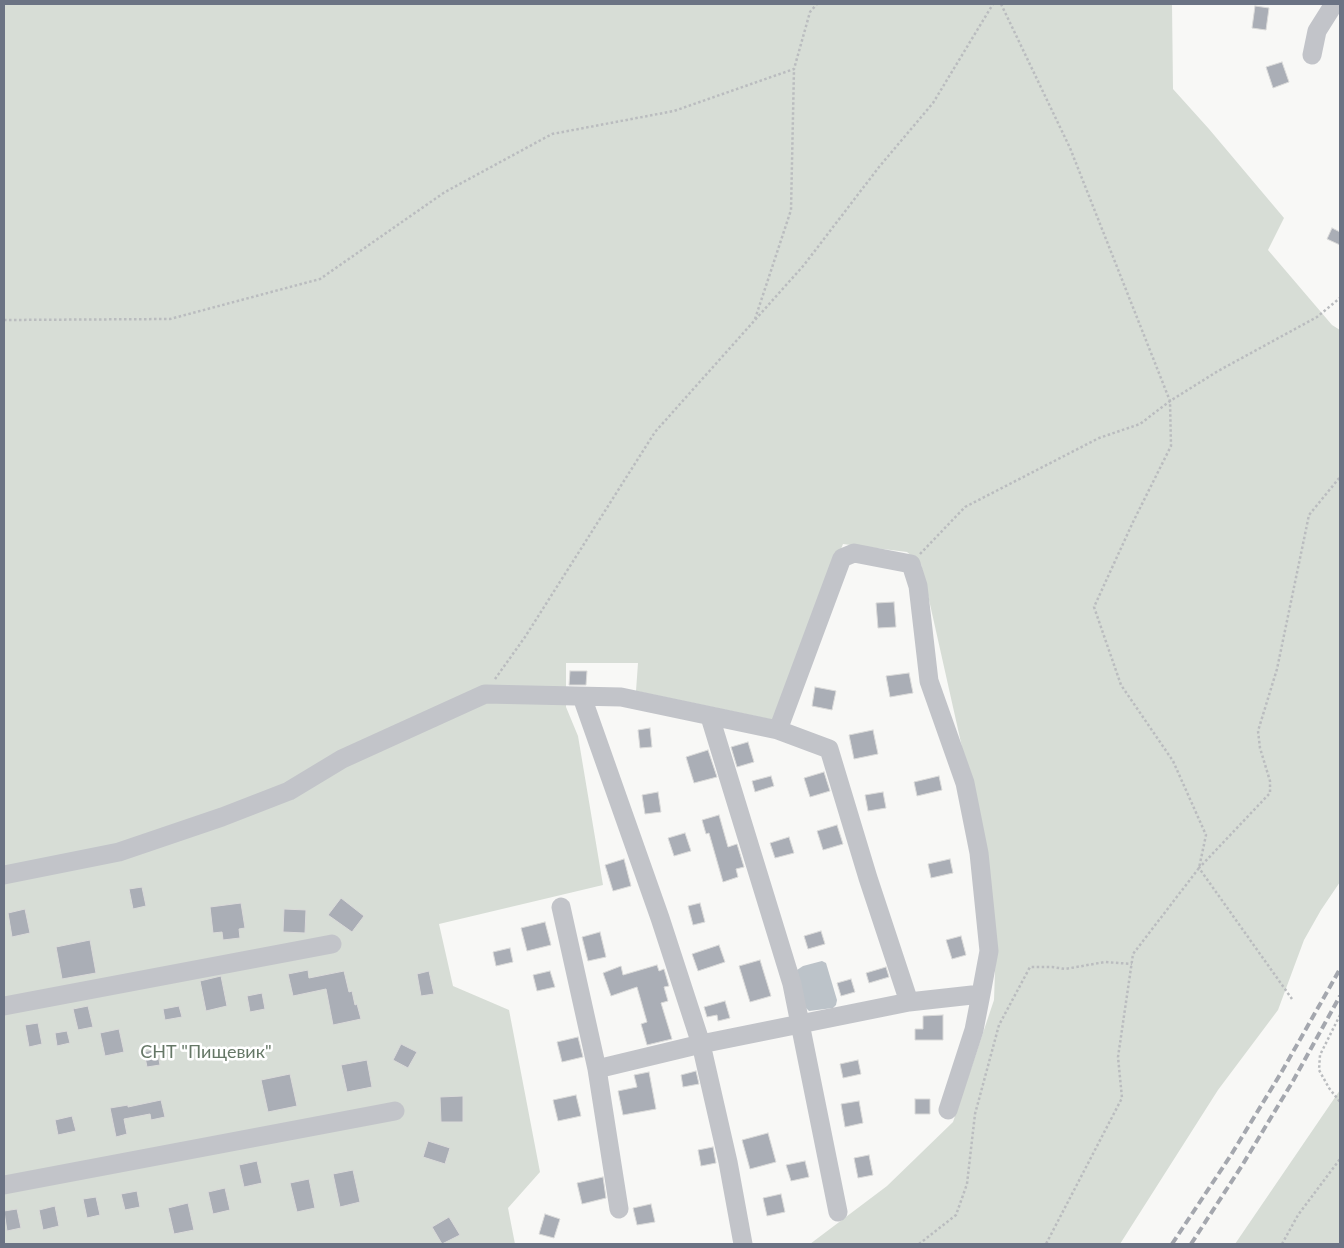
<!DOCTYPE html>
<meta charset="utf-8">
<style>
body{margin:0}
#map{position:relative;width:1344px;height:1248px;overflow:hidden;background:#f8f8f6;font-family:Lato,sans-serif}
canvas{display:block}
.frame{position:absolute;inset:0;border:5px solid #6b7384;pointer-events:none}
</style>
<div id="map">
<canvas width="1344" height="1248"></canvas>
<div class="frame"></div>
</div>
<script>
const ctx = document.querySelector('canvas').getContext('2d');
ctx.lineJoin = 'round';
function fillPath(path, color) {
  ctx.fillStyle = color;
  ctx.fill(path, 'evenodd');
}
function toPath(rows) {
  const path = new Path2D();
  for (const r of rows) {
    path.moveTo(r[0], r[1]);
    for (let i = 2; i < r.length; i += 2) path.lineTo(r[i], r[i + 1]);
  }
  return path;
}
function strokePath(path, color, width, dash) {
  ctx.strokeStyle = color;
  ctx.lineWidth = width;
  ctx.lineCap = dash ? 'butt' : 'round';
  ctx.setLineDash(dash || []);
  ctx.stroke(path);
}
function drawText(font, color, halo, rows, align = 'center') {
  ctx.font = font + ' Lato,sans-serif';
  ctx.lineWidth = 5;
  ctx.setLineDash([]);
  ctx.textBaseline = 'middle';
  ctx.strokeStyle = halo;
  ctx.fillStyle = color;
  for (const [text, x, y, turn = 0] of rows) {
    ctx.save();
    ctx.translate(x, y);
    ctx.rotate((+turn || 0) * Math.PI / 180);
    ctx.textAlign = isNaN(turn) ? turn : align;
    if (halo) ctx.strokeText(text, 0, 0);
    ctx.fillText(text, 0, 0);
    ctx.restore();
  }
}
const green = toPath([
 [4,4,1172,4,1173,89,1209,129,1284,218,1268,250,1332,325,1340,330,1340,882,1321,910,1304,940,1278,1010,1218,1090,1120,1244,810,1244,887,1186,953,1122,994,1000,996,943,987,859,921,564,907,552,843,544,774,720,636,691,638,663,566,663,566,707,578,736,603,885,439,924,453,986,509,1010,540,1172,508,1208,515,1244,4,1244],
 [1340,1090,1340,1244,1235,1244]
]);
const water = toPath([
 [822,961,826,963,837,1000,836,1005,833,1008,809,1011,806,1008,796,974,797,970,803,966]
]);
const building = toPath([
 [1255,6,1269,8,1266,30,1252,28,1255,6],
 [1282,62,1289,82,1273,88,1266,67,1282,62],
 [1332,228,1340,232,1340,245,1327,239,1332,228],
 [894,602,896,627,878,628,876,603,894,602],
 [570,671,587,671,586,685,569,685,570,671],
 [909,673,913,693,890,697,886,676,909,673],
 [815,687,836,691,832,710,812,706,815,687],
 [650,728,652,747,640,748,638,730,650,728],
 [873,730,878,754,854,759,849,735,873,730],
 [748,742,754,762,737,767,731,747,748,742],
 [708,750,717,777,694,783,686,757,708,750],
 [824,772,830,791,810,797,804,778,824,772],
 [771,776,774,786,755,792,752,781,771,776],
 [939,776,942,790,917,796,914,782,939,776],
 [658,792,661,812,645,814,642,795,658,792],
 [883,792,886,808,868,811,865,795,883,792],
 [719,815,728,847,737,844,744,867,736,869,738,877,723,882,709,833,706,834,702,820,719,815],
 [837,825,843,844,823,850,817,831,837,825],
 [685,833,691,851,674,856,668,838,685,833],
 [789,837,794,853,775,858,770,843,789,837],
 [624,859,631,886,613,891,605,865,624,859],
 [950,859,953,873,931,878,928,864,950,859],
 [142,887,146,906,133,909,129,889,142,887],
 [341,898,364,916,352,932,328,915,341,898],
 [241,903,245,928,239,929,240,938,223,940,222,932,213,933,210,907,241,903],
 [700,903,705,922,693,925,688,906,700,903],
 [25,909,30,933,12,937,8,913,25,909],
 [284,909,306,910,305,933,283,932,284,909],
 [545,922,551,945,527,951,521,928,545,922],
 [821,931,825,944,808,949,804,936,821,931],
 [600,932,606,957,588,961,582,937,600,932],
 [961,936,966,955,952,959,946,940,961,936],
 [90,940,96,973,62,979,56,947,90,940],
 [719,945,725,962,698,971,692,954,719,945],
 [510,948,513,962,496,966,493,952,510,948],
 [760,960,771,996,750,1002,739,966,760,960],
 [657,965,659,971,664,969,669,986,664,987,668,1001,661,1003,672,1039,647,1045,641,1024,647,1022,637,987,611,996,603,973,621,966,623,975,657,965],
 [886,967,889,977,869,983,866,973,886,967],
 [308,970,309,978,344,971,349,992,352,991,355,1005,357,1004,361,1019,333,1025,326,989,293,996,288,974,308,970],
 [429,971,434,994,421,996,417,974,429,971],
 [550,971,555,987,537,991,533,975,550,971],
 [221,976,227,1006,206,1011,200,981,221,976],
 [851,979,855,992,841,996,837,983,851,979],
 [262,993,265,1009,250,1012,247,996,262,993],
 [725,1001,730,1018,718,1021,717,1015,707,1017,704,1007,725,1001],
 [88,1006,93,1027,78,1030,73,1009,88,1006],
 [179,1006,182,1017,165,1020,163,1009,179,1006],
 [943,1015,943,1040,915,1040,915,1029,923,1029,923,1016,943,1015],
 [38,1023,42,1044,29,1047,25,1025,38,1023],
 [119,1029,124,1052,105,1056,100,1033,119,1029],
 [67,1031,70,1043,57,1046,55,1033,67,1031],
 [578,1037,583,1057,562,1062,557,1042,578,1037],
 [401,1044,417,1052,408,1068,393,1060,401,1044],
 [157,1049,160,1065,147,1067,144,1052,157,1049],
 [367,1060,372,1087,347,1092,341,1065,367,1060],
 [858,1060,861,1074,843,1078,840,1064,858,1060],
 [696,1071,699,1084,683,1087,681,1075,696,1071],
 [649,1072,656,1109,623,1115,618,1091,637,1087,634,1075,649,1072],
 [290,1074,297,1106,268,1112,261,1080,290,1074],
 [576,1095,581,1116,558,1121,553,1100,576,1095],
 [463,1096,463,1122,441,1122,440,1097,463,1096],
 [915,1099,930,1099,930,1114,915,1114,915,1099],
 [161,1100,165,1117,151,1120,150,1114,124,1119,127,1134,116,1137,110,1108,128,1105,128,1107,161,1100],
 [859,1101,863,1123,845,1127,841,1104,859,1101],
 [72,1116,76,1131,58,1135,55,1120,72,1116],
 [768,1133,776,1162,750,1169,742,1140,768,1133],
 [428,1141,450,1148,445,1164,423,1157,428,1141],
 [713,1147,716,1163,701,1166,698,1150,713,1147],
 [869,1155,873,1175,858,1178,854,1158,869,1155],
 [257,1161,262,1183,244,1187,239,1165,257,1161],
 [805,1161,809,1177,791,1181,786,1165,805,1161],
 [353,1170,360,1202,340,1207,333,1174,353,1170],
 [603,1177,606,1198,582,1204,577,1183,603,1177],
 [309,1179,315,1208,297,1212,290,1183,309,1179],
 [225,1188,230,1210,213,1214,208,1192,225,1188],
 [137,1191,140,1207,125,1210,121,1194,137,1191],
 [781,1194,785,1212,767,1216,763,1198,781,1194],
 [96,1197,100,1215,87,1218,83,1199,96,1197],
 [188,1203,194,1230,174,1234,168,1208,188,1203],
 [651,1204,655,1222,637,1225,633,1208,651,1204],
 [55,1206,59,1226,43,1230,39,1210,55,1206],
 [17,1209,21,1228,7,1231,4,1211,17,1209],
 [545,1214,560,1219,554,1238,539,1234,545,1214],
 [449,1217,460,1235,442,1244,432,1227,449,1217]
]);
const path = toPath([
 [1001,4,1070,148,1170,401,1171,446,1133,522,1094,607,1121,685,1173,761,1206,835,1199,868,1133,954,1118,1057,1122,1098,1046,1244],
 [755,319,791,210,794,69],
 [4,320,170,319,320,279,445,192,552,134,674,111,794,69,810,12,817,4],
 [920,554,965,507,1099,438,1140,424,1170,401,1218,371,1317,317,1340,298],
 [495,679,525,637,655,432,804,265,879,167,933,103,993,4],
 [1292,999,1199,868,1270,793,1270,781,1260,748,1258,731,1277,669,1309,515,1340,477],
 [1340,1015,1320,1055,1319,1070,1329,1088,1340,1102],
 [919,1244,956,1215,967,1184,975,1114,999,1025,1030,967,1052,967,1065,969,1105,962,1132,964],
 [1282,1244,1298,1215,1340,1159]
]);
const minor = toPath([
 [1312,55,1317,31,1334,4],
 [582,697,660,918,701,1044,728,1162,743,1244],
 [710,717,792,984,838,1212],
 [4,875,119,852,222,817,289,791,342,759,485,694,621,697,778,730,829,749,868,878,909,1002],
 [561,907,597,1069,619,1209],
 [4,1006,332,944],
 [597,1069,701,1044,909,1002,981,994,989,951,979,853,965,783,929,681,918,586,911,564,854,553,842,558,778,730],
 [948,1110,974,1030,981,994],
 [4,1185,395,1111]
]);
const rail = toPath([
 [1172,1244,1231,1155,1281,1073,1340,969],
 [1191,1244,1243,1164,1293,1081,1340,996]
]);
const parkNames = [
 ["СНТ \"Пищевик\"",206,1052]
];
fillPath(green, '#d7ddd6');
fillPath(water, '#bcc3c9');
fillPath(building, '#aaaeb6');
strokePath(building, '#dadad9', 1);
strokePath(path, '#babcbf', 2.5, [2.5, 2.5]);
strokePath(minor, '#c2c4c9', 19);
strokePath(rail, '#a4a7ae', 4, [8, 4]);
drawText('18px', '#657766', '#fff', parkNames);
</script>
